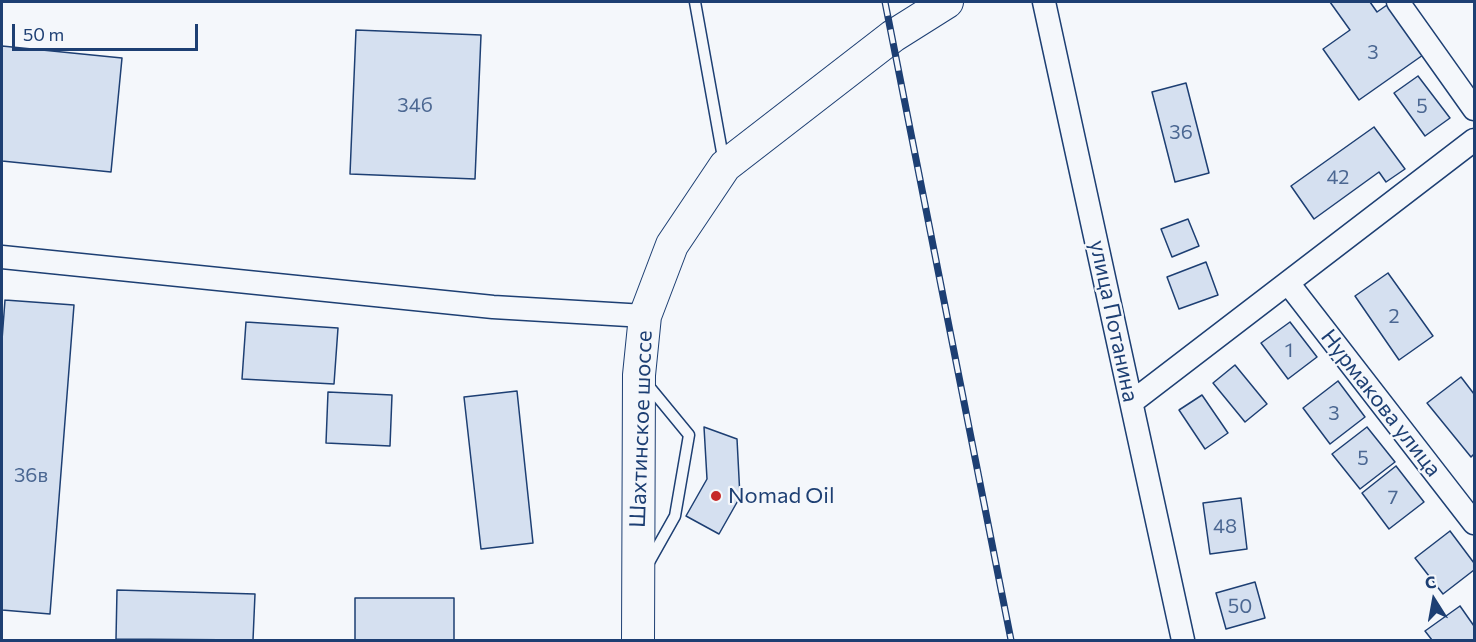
<!DOCTYPE html>
<meta charset="utf-8">
<style>
body{margin:0}
#map{position:relative;width:1476px;height:642px;overflow:hidden;background:#f4f7fb;font-family:Commissioner,sans-serif}
canvas{display:block}
.frame{position:absolute;inset:0;border:3px solid #1d3f73;pointer-events:none}
.north{position:absolute;left:1404px;top:570px;width:60px;height:60px;-webkit-text-stroke:4px #f4f7fb;paint-order:stroke;rotate:349deg;font-size:16px;font-weight:700;line-height:24px;text-align:center;color:#1d3f73}
.north::after{content:'';display:block;margin:auto;width:21px;height:27px;background:#1d3f73;clip-path:polygon(50% 0,100% 100%,50% 72%,0 100%)}
.scale{position:absolute;left:12px;top:24px;width:186px;height:27px;box-sizing:border-box;border:3px solid #1d3f73;border-top:0;padding-left:8px;font-size:18px;line-height:21px;white-space:nowrap;color:#1d3f73;-webkit-text-stroke:4px #f4f7fb;paint-order:stroke}
</style>
<div id="map">
<canvas width="1476" height="642"></canvas>
<div class="frame"></div>
<div class="north">С</div>
<div class="scale">50 m</div>
</div>
<script>
const ctx = document.querySelector('canvas').getContext('2d');
ctx.lineJoin = 'round';
function fillPath(path, color) {
  ctx.fillStyle = color;
  ctx.fill(path, 'evenodd');
}
function toPath(rows) {
  const path = new Path2D();
  for (const r of rows) {
    path.moveTo(r[0], r[1]);
    for (let i = 2; i < r.length; i += 2) path.lineTo(r[i], r[i + 1]);
  }
  return path;
}
function strokePath(path, color, width, dash) {
  ctx.strokeStyle = color;
  ctx.lineWidth = width;
  ctx.lineCap = dash ? 'butt' : 'round';
  ctx.setLineDash(dash || []);
  ctx.stroke(path);
}
function drawText(font, color, halo, rows, align = 'center') {
  ctx.font = font + ' Commissioner,sans-serif';
  ctx.lineWidth = 4.5;
  ctx.setLineDash([]);
  ctx.textBaseline = 'middle';
  ctx.strokeStyle = halo;
  ctx.fillStyle = color;
  for (const [text, x, y, turn = 0] of rows) {
    ctx.save();
    ctx.translate(x, y);
    ctx.rotate((+turn || 0) * Math.PI / 180);
    ctx.textAlign = isNaN(turn) ? turn : align;
    if (halo) ctx.strokeText(text, 0, 0);
    ctx.fillText(text, 0, 0);
    ctx.restore();
  }
}
const building = toPath([
 [1330,2,1370,2,1377,12,1387,5,1423,55,1359,100,1323,49,1350,30,1330,2],
 [356,30,481,35,475,179,350,174,356,30],
 [2,46,122,58,111,172,2,161,2,46],
 [1418,76,1450,118,1425,136,1394,93,1418,76],
 [1186,83,1209,173,1175,182,1152,92,1186,83],
 [1374,127,1405,169,1386,182,1379,172,1314,219,1291,186,1374,127],
 [1188,219,1199,246,1172,257,1161,229,1188,219],
 [1206,262,1218,295,1179,309,1167,277,1206,262],
 [1388,273,1433,336,1399,360,1355,296,1388,273],
 [5,300,74,305,50,614,2,610,2,340,5,300],
 [246,322,338,328,334,384,242,379,246,322],
 [1290,322,1317,357,1288,379,1261,343,1290,322],
 [1235,365,1267,404,1245,422,1213,383,1235,365],
 [1461,377,1474,394,1474,454,1471,457,1427,403,1461,377],
 [1338,381,1365,417,1330,444,1303,408,1338,381],
 [517,391,533,543,481,549,464,397,517,391],
 [328,392,392,395,390,446,326,443,328,392],
 [1202,395,1228,433,1205,449,1179,410,1202,395],
 [704,427,737,439,740,497,719,534,686,516,707,479,704,427],
 [1367,427,1395,462,1360,489,1332,454,1367,427],
 [1396,466,1424,502,1389,529,1362,493,1396,466],
 [1241,498,1247,549,1210,554,1203,503,1241,498],
 [1450,531,1474,563,1474,570,1443,594,1415,558,1450,531],
 [1255,582,1265,618,1226,629,1216,593,1255,582],
 [117,590,255,594,253,640,116,639,117,590],
 [355,598,454,598,454,640,355,640,355,598],
 [1460,606,1474,626,1474,640,1432,640,1425,631,1460,606]
]);
const service = toPath([
 [695,2,724,163],
 [647,384,689,435,675,516,648,564]
]);
const minor = toPath([
 [1044,2,1183,640],
 [1398,2,1474,109],
 [2,257,493,307,645,316],
 [1288,283,1474,523],
 [1132,402,1474,140]
]);
const secondary = toPath([
 [638,640,639,375,645,316,672,245,725,166,893,36,947,2]
]);
const rail = toPath([
 [885,2,1011,640]
]);
const markers = [
 [716,496,6,"#c62828"]
];
const numberNames = [
 ["3",1373,52],
 ["34б",415,105],
 ["5",1422,106],
 ["36",1181,132],
 ["42",1338,177],
 ["2",1394,316],
 ["1",1289,350],
 ["3",1334,413],
 ["5",1363,458],
 ["36в",31,475],
 ["7",1393,497],
 ["48",1225,526],
 ["50",1240,606]
];
const streetNames = [
 ["улица Потанина",1114,321,78],
 ["Нурмакова улица",1381,403,52],
 ["Шахтинское шоссе",641,429,-88]
];
const poiNames = [
 ["Nomad Oil",728,496]
];
fillPath(building, '#d5e0f0');
strokePath(building, '#1d3f73', 1.5);
strokePath(service, '#1d3f73', 13);
strokePath(minor, '#1d3f73', 25);
strokePath(secondary, '#1d3f73', 34);
strokePath(service, '#f4f7fb', 10);
strokePath(minor, '#f4f7fb', 22);
strokePath(secondary, '#f4f7fb', 32);
strokePath(rail, '#1d3f73', 7);
strokePath(rail, '#f4f7fb', 4.5, [14]);
for (const [x, y, r, color] of markers) {
  const dot = new Path2D();
  dot.arc(x, y, r, 0, 2 * Math.PI);
  ctx.fillStyle = color;
  ctx.fill(dot);
  strokePath(dot, '#f4f7fb', 2);
}
drawText('20px', '#4b6792', null, numberNames);
drawText('22px', '#1d3f73', '#f4f7fb', streetNames);
drawText('22px', '#1d3f73', '#f4f7fb', poiNames, 'left');
</script>
